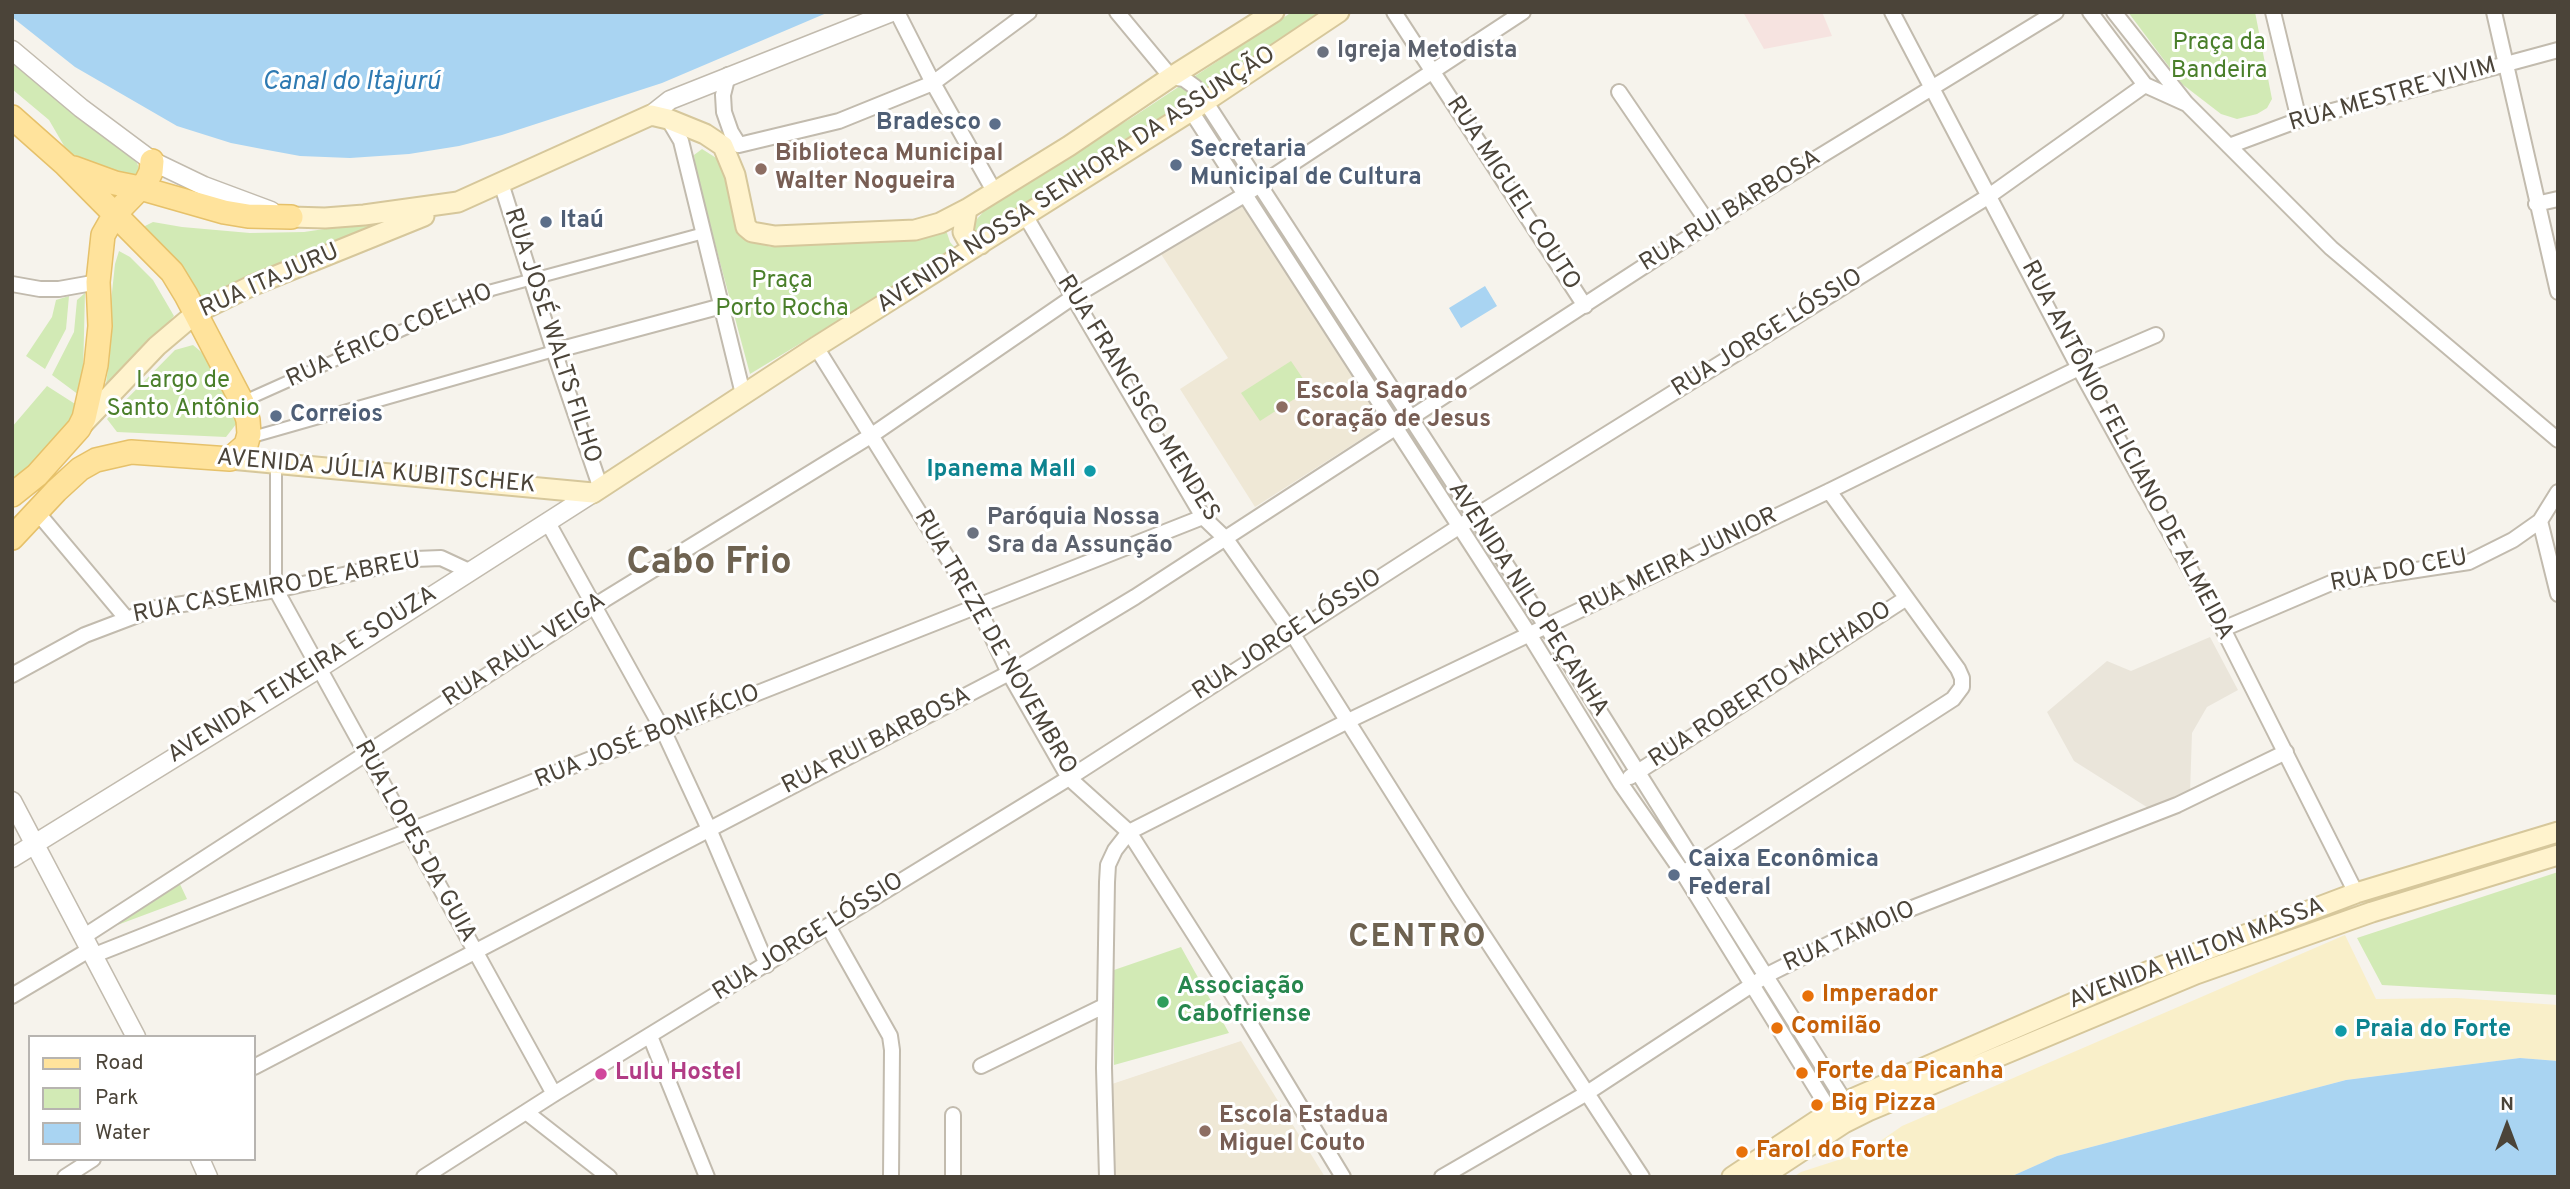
<!DOCTYPE html>
<meta charset="utf-8">
<style>
body{margin:0}
#map{position:relative;width:2570px;height:1189px;overflow:hidden;background:#f6f3ec;font-family:Overpass,sans-serif}
canvas{display:block}
.frame{position:absolute;inset:0;border:14px solid #4b4439;pointer-events:none}
.legend{position:absolute;left:28px;top:1035px;width:228px;height:126px;box-sizing:border-box;background:#fff;border:2px solid #b7b4b0;margin:0;padding:9px 12px;list-style:none;font-size:21px;color:#4b4439}
.legend li{display:flex;align-items:center;gap:14px;height:35px}
.legend b{width:35px;border:2px solid #b7b4b0}
.north{position:absolute;left:2472px;top:1091px;width:70px;height:70px;-webkit-text-stroke:5px #fff;paint-order:stroke;rotate:0deg;font-size:19px;font-weight:700;line-height:28px;text-align:center;color:#4b4439}
.north::after{content:'';display:block;margin:auto;width:24px;height:32px;background:#4b4439;clip-path:polygon(50% 0,100% 100%,50% 72%,0 100%)}
</style>
<div id="map">
<canvas width="2570" height="1189"></canvas>
<div class="frame"></div>
<ul class="legend">
<li><b style="height:9px;background:#ffe39c"></b>Road</li>
<li><b style="height:19px;background:#d2eab5"></b>Park</li>
<li><b style="height:19px;background:#a9d4f2"></b>Water</li>
</ul>
<div class="north">N</div>
</div>
<script>
const ctx = document.querySelector('canvas').getContext('2d');
ctx.lineJoin = 'round';
function fillPath(path, color) {
  ctx.fillStyle = color;
  ctx.fill(path, 'evenodd');
}
function toPath(rows) {
  const path = new Path2D();
  for (const r of rows) {
    path.moveTo(r[0], r[1]);
    for (let i = 2; i < r.length; i += 2) path.lineTo(r[i], r[i + 1]);
  }
  return path;
}
function strokePath(path, color, width, dash) {
  ctx.strokeStyle = color;
  ctx.lineWidth = width;
  ctx.lineCap = dash ? 'butt' : 'round';
  ctx.setLineDash(dash || []);
  ctx.stroke(path);
}
function drawText(font, color, halo, rows, align = 'center') {
  ctx.font = font + ' Overpass,sans-serif';
  ctx.lineWidth = 6;
  ctx.setLineDash([]);
  ctx.textBaseline = 'middle';
  ctx.strokeStyle = halo;
  ctx.fillStyle = color;
  for (const [text, x, y, turn = 0] of rows) {
    ctx.save();
    ctx.translate(x, y);
    ctx.rotate((+turn || 0) * Math.PI / 180);
    ctx.textAlign = isNaN(turn) ? turn : align;
    if (halo) ctx.strokeText(text, 0, 0);
    ctx.fillText(text, 0, 0);
    ctx.restore();
  }
}
const residential = toPath([
 [2210,637,2238,690,2207,707,2192,733,2190,793,2153,811,2074,761,2047,712,2107,661,2131,671]
]);
const education = toPath([
 [1242,202,1385,424,1255,507,1180,389,1228,358,1161,254],
 [1241,1041,1325,1177,1114,1177,1112,1084]
]);
const medical = toPath([
 [1743,12,1822,12,1832,36,1764,49]
]);
const green = toPath([
 [1292,12,1326,12,981,238,971,231,977,219,992,202,1133,117],
 [2128,12,2255,12,2272,99,2267,108,2257,114,2237,119,2221,114,2182,84],
 [12,58,137,163,141,174,135,182,77,168,49,120,12,89],
 [702,149,721,161,739,224,746,235,757,243,771,247,924,236,946,230,950,242,956,249,750,374,696,173,694,155],
 [378,221,356,242,202,298,135,231,153,222,182,227,250,233,304,232],
 [119,251,130,257,153,280,174,316,104,398,110,354,110,311,115,264],
 [85,293,83,374,79,395,52,375,74,332,77,300],
 [69,296,66,329,45,369,26,356,52,317,56,300],
 [193,345,206,356,236,411,237,423,226,437,117,432,107,419,175,350],
 [1291,361,1310,389,1260,421,1241,393],
 [47,386,83,409,34,471,12,480,12,427],
 [2558,872,2558,995,2382,985,2357,938],
 [179,882,187,899,112,927,111,925],
 [1181,947,1229,1033,1114,1065,1114,970]
]);
const sand = toPath([
 [2345,935,2376,999,2457,998,2558,1005,2558,1061,2520,1058,2346,1080,2057,1156,2010,1177,1793,1177,1801,1172,1866,1151,1902,1126]
]);
const water = toPath([
 [12,12,829,12,662,83,502,135,459,146,409,154,350,158,300,156,262,149,231,143,177,126,75,67,12,17],
 [1485,286,1497,306,1461,328,1449,308],
 [2520,1058,2558,1061,2558,1177,2010,1177,2057,1156,2346,1080]
]);
const pedestrian = toPath([
 [242,402,492,290,704,233],
 [249,438,554,351],
 [276,590,276,463]
]);
const minor = toPath([
 [897,12,933,83,994,191],
 [1117,12,1171,77,1184,79,1195,87,1205,101,1546,626,1845,1102],
 [1394,12,1585,306],
 [1892,12,2079,368,2223,629,2356,893],
 [2090,12,2145,85,2187,104,2331,248,2558,440],
 [2114,12,2186,103],
 [2273,12,2299,120],
 [2494,12,2558,292],
 [728,75,723,95,724,112,731,132,739,145,839,121,933,83,1029,12],
 [1619,92,1709,224],
 [1191,111,1529,634,1621,784,1683,873,1830,1111],
 [668,119,681,141,743,394],
 [2229,146,2299,120,2558,50],
 [501,183,554,351,601,489],
 [2536,204,2558,199],
 [1026,217,1203,517,1226,539,1292,633,1459,898,1642,1177],
 [12,284,40,289,59,289,98,282],
 [816,347,978,607,1009,673,1069,778,1129,832,1236,1000,1343,1177],
 [554,351,722,306],
 [37,512,126,618],
 [547,521,664,732,709,829,767,965],
 [2540,521,2558,594],
 [276,590,554,1094],
 [2223,629,2331,583,2469,562,2513,540,2540,521,2558,492],
 [12,675,85,635,156,608,276,590,415,559,441,558,469,571],
 [1630,777,1905,599],
 [1688,870,1953,699,1962,687,1962,678,1958,669,1829,491],
 [828,926,890,1036,892,1050,891,1177],
 [83,937,594,606,872,435,1073,297,1246,194,1523,12],
 [92,956,1203,517],
 [12,996,89,950],
 [650,1036,707,1177],
 [981,1066,1104,1006],
 [254,1067,1009,673,1135,597,1709,224,2056,12],
 [526,1112,609,1177],
 [953,1115,953,1177],
 [65,1177,93,1159],
 [424,1177,554,1094,1069,778,1474,517,1989,196,2145,85],
 [1107,1177,1104,1068,1107,882,1108,865,1115,850,1129,832,1348,721,1829,491,2079,368,2156,335],
 [1442,1177,1587,1093,1767,975,1861,928,2177,805,2286,752]
]);
const tertiary = toPath([
 [12,50,81,108,152,161,204,186,271,211],
 [651,115,670,100,892,12],
 [12,801,136,1037],
 [12,858,318,669,593,493],
 [200,1159,208,1177]
]);
const secondary = toPath([
 [967,209,963,232,967,239,981,244],
 [291,217,325,218,364,215,458,202,651,115,668,119,705,134,723,146,735,175,746,227,752,232,775,236,915,230,940,223,967,209,1069,146,1171,77,1274,12],
 [80,427,157,346,196,313,251,286,424,216],
 [230,459,593,493,816,347,1191,111,1339,12],
 [1732,1177,1845,1102,2126,980,2356,893,2558,832],
 [1762,1177,1844,1123,1868,1111,2196,974,2372,912,2558,855]
]);
const primary = toPath([
 [12,117,65,164,172,272,186,295,242,402,248,420,249,434,246,445,230,459,131,452,96,460,80,469,56,491,12,538],
 [74,168,115,183,140,188,224,212,248,216,291,217],
 [12,495,37,475,79,428,84,418,96,365,100,326,98,282,103,235,115,214,146,182,151,172,152,161]
]);
const markers = [
 [1323,52,7,"#6b7280"],
 [995,124,7,"#5c6f8a"],
 [1176,165,7,"#5c6f8a"],
 [761,169,7,"#8d6e63"],
 [546,222,7,"#5c6f8a"],
 [1282,407,7,"#8d6e63"],
 [276,416,7,"#5c6f8a"],
 [1090,471,7,"#0f9aa8"],
 [973,533,7,"#6b7280"],
 [1674,875,7,"#5c6f8a"],
 [1808,996,7,"#e8710a"],
 [1163,1002,7,"#2e9e5b"],
 [1777,1028,7,"#e8710a"],
 [2341,1031,7,"#0f9aa8"],
 [1802,1073,7,"#e8710a"],
 [601,1074,7,"#d1479c"],
 [1817,1105,7,"#e8710a"],
 [1205,1131,7,"#8d6e63"],
 [1742,1152,7,"#e8710a"]
];
const parkNames = [
 ["Praça da",2219,44],
 ["Bandeira",2219,72],
 ["Praça",782,282],
 ["Porto Rocha",782,310],
 ["Largo de",183,382],
 ["Santo Antônio",183,410]
];
const worshipNames = [
 ["Igreja Metodista",1337,52],
 ["Paróquia Nossa",987,519],
 ["Sra da Assunção",987,547]
];
const streetNames = [
 ["RUA MESTRE VIVIM",2393,96,-16],
 ["AVENIDA NOSSA SENHORA DA ASSUNÇÃO",1077,181,-33],
 ["RUA MIGUEL COUTO",1512,194,57],
 ["RUA RUI BARBOSA",1731,212,-32],
 ["RUA ITAJURU",270,282,-24],
 ["RUA JORGE LÓSSIO",1768,334,-32],
 ["RUA JOSÉ WALTS FILHO",551,336,72],
 ["RUA ÉRICO COELHO",390,337,-24],
 ["RUA FRANCISCO MENDES",1137,399,58],
 ["RUA ANTÔNIO FELICIANO DE ALMEIDA",2126,451,62],
 ["AVENIDA JÚLIA KUBITSCHEK",376,473,5],
 ["RUA MEIRA JUNIOR",1679,563,-26],
 ["RUA DO CEU",2399,572,-11],
 ["RUA CASEMIRO DE ABREU",277,589,-11],
 ["AVENIDA NILO PEÇANHA",1527,600,57],
 ["RUA JORGE LÓSSIO",1288,636,-33],
 ["RUA TREZE DE NOVEMBRO",994,643,60],
 ["RUA RAUL VEIGA",525,651,-33],
 ["AVENIDA TEIXEIRA E SOUZA",303,676,-32],
 ["RUA ROBERTO MACHADO",1771,686,-33],
 ["RUA JOSÉ BONIFÁCIO",648,738,-22],
 ["RUA RUI BARBOSA",877,742,-27],
 ["RUA LOPES DA GUIA",414,842,61],
 ["RUA JORGE LÓSSIO",809,938,-32],
 ["RUA TAMOIO",1850,938,-24],
 ["AVENIDA HILTON MASSA",2197,955,-21]
];
const serviceNames = [
 ["Bradesco",981,124,"right"],
 ["Secretaria",1190,151],
 ["Municipal de Cultura",1190,179],
 ["Itaú",560,222],
 ["Correios",290,416],
 ["Caixa Econômica",1688,861],
 ["Federal",1688,889]
];
const educationNames = [
 ["Biblioteca Municipal",775,155],
 ["Walter Nogueira",775,183],
 ["Escola Sagrado",1296,393],
 ["Coração de Jesus",1296,421],
 ["Escola Estadua",1219,1117],
 ["Miguel Couto",1219,1145]
];
const cultureNames = [
 ["Ipanema Mall",1076,471],
 ["Praia do Forte",2355,1031,"left"]
];
const leisureNames = [
 ["Associação",1177,988],
 ["Cabofriense",1177,1016]
];
const foodNames = [
 ["Imperador",1822,996],
 ["Comilão",1791,1028],
 ["Forte da Picanha",1816,1073],
 ["Big Pizza",1831,1105],
 ["Farol do Forte",1756,1152]
];
const hotelNames = [
 ["Lulu Hostel",615,1074]
];
const waterNames = [
 ["Canal do Itajurú",351,84]
];
const districtNames = [
 ["CENTRO",1418,940]
];
const townNames = [
 ["Cabo Frio",709,565]
];
fillPath(residential, '#eae5da');
fillPath(education, '#efe8d6');
fillPath(medical, '#f6e3e0');
fillPath(green, '#d2eab5');
fillPath(sand, '#f9efc9');
fillPath(water, '#a9d4f2');
strokePath(pedestrian, '#c2bbae', 14);
strokePath(minor, '#c2bbae', 18);
strokePath(tertiary, '#c2bbae', 21);
strokePath(secondary, '#d6c79b', 23);
strokePath(primary, '#e6c16a', 26);
strokePath(pedestrian, '#fff', 10);
strokePath(minor, '#fff', 14);
strokePath(tertiary, '#fff', 18);
strokePath(secondary, '#fff3cd', 19);
strokePath(primary, '#ffe39c', 23);
for (const [x, y, r, color] of markers) {
  const dot = new Path2D();
  dot.arc(x, y, r, 0, 2 * Math.PI);
  ctx.fillStyle = color;
  ctx.fill(dot);
  strokePath(dot, '#fff', 2.5);
}
drawText('24px', '#4a7f2a', '#fff', parkNames);
drawText('bold 24px', '#5b616d', '#fff', worshipNames, 'left');
drawText('24px', '#4b4439', '#fff', streetNames);
drawText('bold 24px', '#4e5e75', '#fff', serviceNames, 'left');
drawText('bold 24px', '#785e54', '#fff', educationNames, 'left');
drawText('bold 24px', '#0d838f', '#fff', cultureNames, 'right');
drawText('bold 24px', '#27864d', '#fff', leisureNames, 'left');
drawText('bold 24px', '#c56008', '#fff', foodNames, 'left');
drawText('bold 24px', '#b23c85', '#fff', hotelNames, 'left');
drawText('italic 26px', '#2e7ab2', '#fff', waterNames);
ctx.letterSpacing = '2px';
drawText('bold 32px', '#6e6250', '#fff', districtNames);
ctx.letterSpacing = '0px';
drawText('bold 38px', '#6e6250', '#fff', townNames);
</script>
